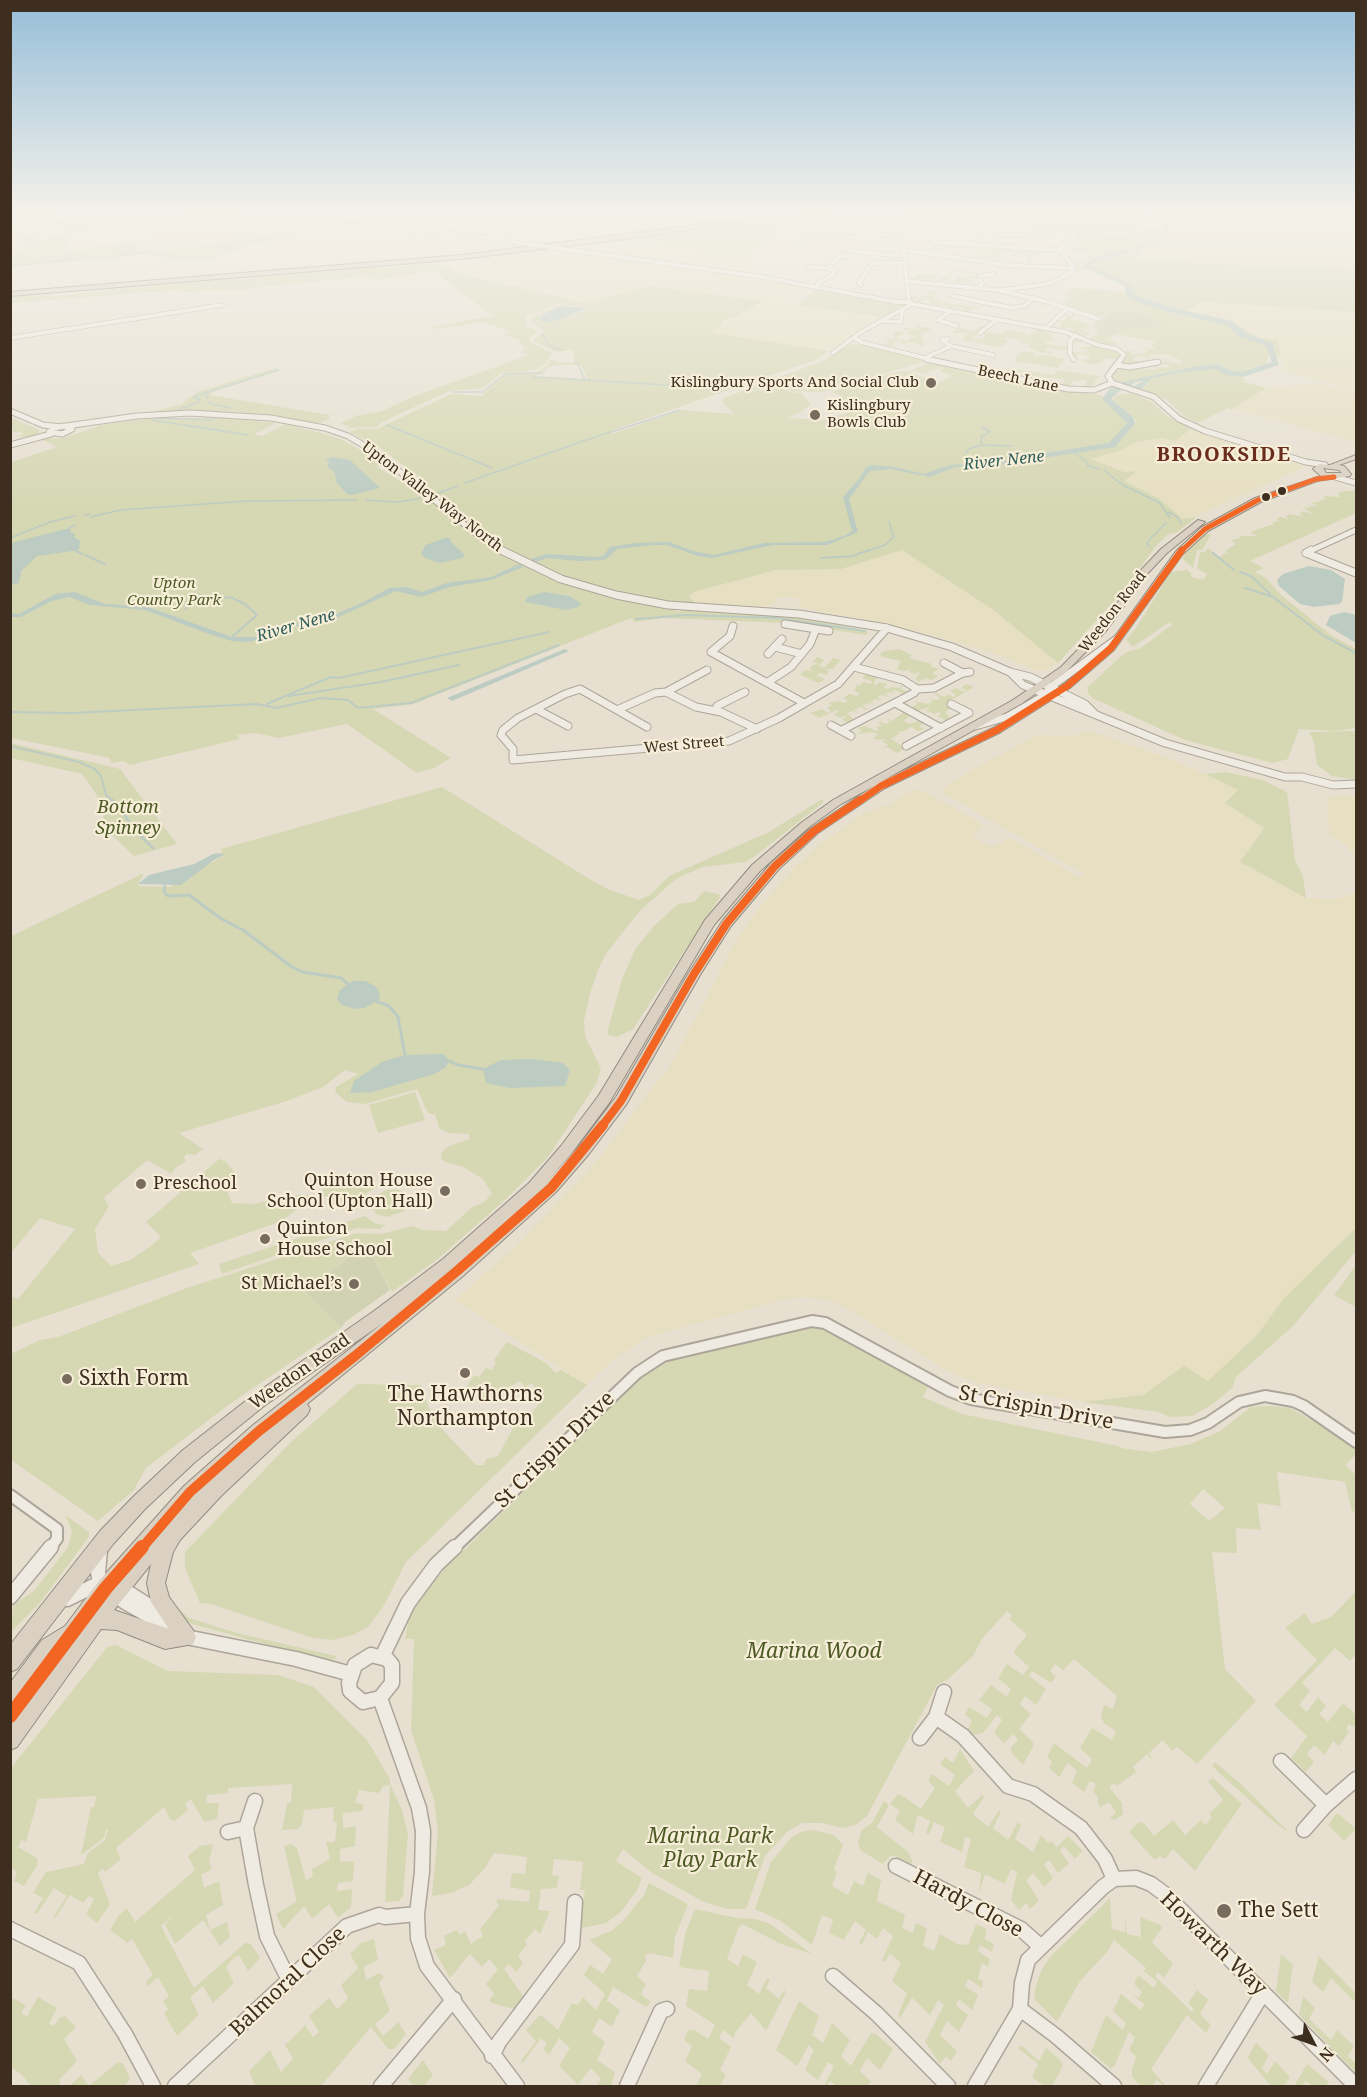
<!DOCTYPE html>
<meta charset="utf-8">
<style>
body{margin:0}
#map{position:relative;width:1367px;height:2097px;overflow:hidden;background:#e7e0d1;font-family:"Noto Serif",serif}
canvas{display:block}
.frame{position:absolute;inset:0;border:12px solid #3d2e20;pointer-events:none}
.north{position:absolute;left:1283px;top:2013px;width:60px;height:60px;-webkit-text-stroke:4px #f7eed8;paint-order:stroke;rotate:131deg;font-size:16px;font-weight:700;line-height:24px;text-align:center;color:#3d2e20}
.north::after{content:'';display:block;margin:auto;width:21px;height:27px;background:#3d2e20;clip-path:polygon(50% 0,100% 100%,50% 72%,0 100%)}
</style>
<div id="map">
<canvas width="1367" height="2097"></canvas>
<div class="frame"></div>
<div class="north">N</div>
</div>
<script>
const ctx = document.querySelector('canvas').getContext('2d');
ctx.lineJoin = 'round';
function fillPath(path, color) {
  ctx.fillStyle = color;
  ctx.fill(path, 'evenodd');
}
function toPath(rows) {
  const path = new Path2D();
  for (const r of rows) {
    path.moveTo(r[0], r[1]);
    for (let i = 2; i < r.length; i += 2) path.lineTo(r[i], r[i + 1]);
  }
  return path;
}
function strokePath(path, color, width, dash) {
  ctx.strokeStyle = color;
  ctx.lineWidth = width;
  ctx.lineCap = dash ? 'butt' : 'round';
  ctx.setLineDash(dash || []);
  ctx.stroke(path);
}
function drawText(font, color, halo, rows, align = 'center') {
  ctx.font = font + ' "Noto Serif",serif';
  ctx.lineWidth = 4.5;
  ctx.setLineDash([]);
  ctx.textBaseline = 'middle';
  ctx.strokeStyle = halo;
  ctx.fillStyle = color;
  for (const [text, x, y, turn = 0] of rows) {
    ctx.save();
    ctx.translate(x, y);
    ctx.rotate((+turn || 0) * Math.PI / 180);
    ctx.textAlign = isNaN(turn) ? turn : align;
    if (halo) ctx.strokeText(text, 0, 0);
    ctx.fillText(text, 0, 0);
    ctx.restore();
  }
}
const farmland = toPath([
 [11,212,60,212,11,241],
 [188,212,228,212,274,220,313,223,292,230,161,252,137,245],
 [907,212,1013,212,1018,214,1019,212,1115,212,1123,215,1019,214,1012,229,915,227,915,224,900,224],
 [1150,212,1356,212,1356,270,1135,260,1142,249,1157,243,1168,232,1175,232],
 [630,240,765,260,749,274,569,248],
 [558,250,811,287,784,303,886,317,865,327,828,351,709,332,721,321,734,317,763,301,648,286,591,304,436,265],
 [1203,302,1356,312,1356,390,1276,370,1283,363,1278,341,1257,337,1229,320,1184,311],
 [1320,383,1356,392,1356,442,1232,409,1266,388],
 [1191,429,1213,437,1308,466,1187,520,1174,514,1158,498,1124,481,1136,471,1124,472,1090,458,1111,453,1137,442,1163,438,1175,440],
 [902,550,1122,591,1058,663,1046,670,1034,670,993,653,942,638,880,622,807,609,800,606,800,598,778,597,774,604,765,607,703,604,694,602,688,596,694,592,776,570,841,569],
 [1088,730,1179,762,1238,790,1225,803,1264,827,1240,863,1306,898,1338,899,1356,892,1356,1228,1284,1298,1258,1334,1208,1381,1161,1383,1143,1395,1083,1402,976,1383,944,1369,846,1308,829,1300,802,1297,779,1301,648,1337,615,1358,587,1385,455,1300,516,1246,597,1161,657,1081,667,1072,738,937,762,905,792,870,821,843,864,813,890,804,913,789,925,792,984,825,972,837,992,847,1010,838,1079,877,1084,874,943,793,943,788,952,781,1037,735,1072,736],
 [1341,795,1356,797,1356,858,1344,843,1329,835,1328,798]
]);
const green = toPath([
 [822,212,839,212,827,213,832,219,785,217,763,244,745,257,630,240],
 [1013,212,1019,212,1019,214,1122,215,1119,212,1142,212,1146,218,1125,219,1129,224,1143,225,1119,234,1091,233,1119,236,1144,226,1164,231,1147,243,1151,244,1121,253,1093,258,1083,256,1096,255,1098,253,1074,253,1075,252,1072,249,1078,248,1071,243,1079,243,1083,241,1074,240,1079,232,1084,232,1014,228,1018,214],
 [54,220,69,225,115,220,90,226,96,228,71,234,66,233,76,229,66,231,48,224],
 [298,230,283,238,252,244,204,258,177,258,147,253,11,266,11,256,29,243,18,242,28,236,20,238,34,233,42,234,32,237,36,239,31,243,51,237,70,238,66,252,138,240,142,241,138,245,161,252],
 [937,243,935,249,943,245,991,249,994,246,1047,249,1057,253,1042,253,1041,255,1034,255,1032,258,1025,255,1012,257,1013,253,1002,252,1000,258,1009,259,1008,261,997,259,997,263,991,263,993,259,985,259,982,261,972,259,987,254,973,253,975,250,944,247,943,250,934,250,935,253,931,251,934,244],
 [1138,252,1140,252,1135,260,1356,270,1356,312,1203,302,1185,311,1229,320,1257,337,1278,340,1281,357,1268,356,1267,363,1247,370,1249,373,1243,375,1229,373,1221,367,1204,365,1116,383,1111,379,1116,367,1138,367,1153,370,1155,367,1150,366,1169,368,1168,365,1157,363,1160,362,1169,361,1180,364,1183,361,1172,357,1156,360,1150,360,1170,358,1171,355,1161,354,1148,355,1151,357,1147,360,1145,357,1135,356,1134,360,1140,361,1130,364,1148,363,1131,366,1120,363,1123,361,1127,362,1124,360,1127,350,1131,351,1131,354,1146,354,1144,353,1149,350,1134,348,1152,349,1156,347,1151,346,1155,342,1116,334,1107,340,1118,342,1111,347,1089,339,1101,331,1112,313,1107,318,1077,310,1079,308,1070,308,1059,301,1064,302,1070,296,1063,293,1071,292,1068,291,1072,288,1113,291,1125,293,1136,300,1171,311,1131,296,1129,293,1128,285,1097,270,1077,271,1073,261,1091,261,1079,264,1086,266,1094,261],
 [435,263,434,264,454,269,451,271,584,303,582,305,648,286,764,301,734,317,721,321,724,323,710,332,828,351,818,359,610,431,612,434,682,410,734,414,722,402,723,398,746,390,780,392,747,389,823,361,849,345,861,344,929,360,823,392,782,391,801,393,811,404,799,413,787,418,824,420,863,408,835,400,844,397,831,392,896,372,908,371,931,380,925,382,930,386,953,376,939,371,943,367,923,374,910,370,933,362,1026,383,1105,396,1104,400,1130,419,1131,423,1120,434,1113,446,1137,421,1129,413,1111,401,1117,395,1131,393,1150,401,1166,415,1191,429,1175,441,1162,438,1137,442,1118,451,1091,459,1124,472,1137,471,1124,481,1158,498,1183,519,1197,517,1176,533,1169,534,1157,545,1122,592,1058,663,995,611,902,550,841,569,776,570,694,592,689,596,694,602,702,604,663,600,658,600,652,605,675,609,674,611,680,612,682,610,800,618,860,629,868,632,867,635,787,623,663,618,635,622,631,618,414,704,373,709,451,758,434,768,417,773,347,724,279,738,255,733,237,735,240,739,130,765,123,761,111,763,110,758,11,738,11,462,57,447,40,439,63,438,101,425,145,419,224,417,276,423,254,434,262,436,286,424,321,433,343,440,374,458,382,465,377,467,407,485,423,480,376,445,349,432,357,429,377,429,451,394,481,396,506,374,524,374,538,371,547,366,552,358,557,362,575,363,573,350,556,352,533,341,544,331,531,323,532,317,565,303,560,303,526,317,526,326,538,331,529,339,530,342,552,353,546,363,537,369,524,372,502,373,483,388,449,391,382,422,377,427,350,428,340,423,356,416,382,411,412,397,529,355,521,352,525,349,519,340,504,335,512,332,482,322,437,329,430,327,493,316,433,271,375,280,367,276,246,289,183,292,179,290,11,303,11,296,69,295,102,290],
 [562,306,582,306,587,310,550,322,539,319,543,315],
 [559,365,581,365,588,379,536,376,551,366],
 [955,270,977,272,982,275,979,278,974,278,970,283,953,282,956,277,977,276,974,273,956,275,962,273,958,271,952,272,950,281,940,281,938,283,914,279,917,275,929,274,938,275,933,280,935,281],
 [819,288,903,304,906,304,900,310,893,310,897,311,885,317,795,305],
 [930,290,938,291,933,298,940,300,938,302,979,307,966,313,967,311,962,311,962,308,949,309,950,307,932,305,929,303,932,301,924,299,926,300,922,302,928,304,926,306,911,302,910,298,918,296,914,300,915,302,919,298,924,298,920,296,925,296],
 [1072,314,1075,315,1071,319,1093,326,1096,326,1094,324,1095,322,1092,321,1098,320,1097,329,1088,326,1085,331,1077,330,1090,333,1084,337,1066,331,1076,329,1066,327,1063,330,1051,327,1059,328,1062,322,1054,321,1056,319,1064,321,1067,318,1065,315,1071,316],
 [916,325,932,329,921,334,924,344,921,347,914,342,902,344,899,340,889,347,885,346,889,343,885,338,898,339,893,337,895,336,894,333,899,331,905,333,896,337,908,341,911,337,917,338,907,334,910,331,903,329,905,327,917,330,919,328,914,327],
 [983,325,985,327,972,338,984,338,985,335,981,334,986,333,984,331,1004,335,1002,334,1007,330,1029,334,1022,340,1003,337,1008,341,999,348,974,342,977,341,974,340,970,342,962,340,967,334,951,332,960,328,974,331],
 [1038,328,1050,331,1048,334,1052,334,1050,338,1057,339,1044,343,1057,346,1067,345,1067,349,1057,350,1049,347,1044,349,1055,355,1039,352,1028,347,1030,344,1019,343,1032,333,1036,333,1034,331],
 [1075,338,1114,350,1120,355,1116,359,1101,359,1103,362,1092,365,1082,361,1091,357,1087,355,1080,354,1076,356,1077,359,1074,358,1072,352,1091,353,1085,352,1089,350,1073,348,1089,347,1090,344,1081,341,1079,343,1073,342],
 [1022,351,1036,353,1034,356,1044,355,1065,359,1058,368,1013,361],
 [1209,367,1243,378,1245,382,1266,388,1232,409,1228,408,1198,423,1184,416,1167,400,1141,390,1152,378],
 [276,368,280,370,214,391,210,395,329,415,330,419,320,423,240,412,156,411,182,404,197,392],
 [1008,368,1054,375,1057,370,1100,376,1091,386,1086,388,1084,386,1087,381,1081,380,1073,381,1067,387,1062,386,1065,379,1037,377,1022,372,1003,373],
 [10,417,39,430,39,433,32,437,15,437,24,434,19,431,11,433,14,430,11,427],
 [1356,490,1356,513,1250,561,1264,568,1255,572,1267,579,1281,595,1332,636,1356,649,1356,728,1335,731,1299,729,1288,759,1272,763,1185,740,1092,698,1088,693,1088,687,1120,657,1127,652,1141,648,1173,624,1168,623,1133,647,1126,640,1136,628,1171,572,1187,570,1191,573,1191,577,1203,580,1207,574,1197,568,1200,552,1205,552,1208,548,1220,557,1225,553,1230,555,1225,551,1236,544,1231,540,1241,538,1239,536,1257,536,1250,532,1274,524,1272,523,1277,521,1283,523,1276,519,1281,517,1289,520,1286,517,1289,514,1304,517,1299,514,1302,511,1314,515,1304,508,1312,507,1308,505,1318,507,1312,503,1326,499,1323,497,1325,496,1340,497,1338,493,1340,492],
 [1204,533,1211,535,1202,550,1197,550,1193,568,1182,558],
 [899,649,912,655,909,658,932,664,930,666,939,669,932,673,938,676,931,680,924,677,926,681,923,679,918,682,916,679,920,671,915,674,909,672,911,669,906,671,897,669,901,661,882,657,880,654,884,651],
 [817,657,824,660,819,666,824,668,833,658,840,660,833,669,824,669,829,671,827,675,819,673,817,676,825,679,819,683,800,675,805,670,815,672,809,669,812,665,819,664,813,662],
 [867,673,878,677,873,684,877,685,879,682,887,684,884,688,889,689,891,687,899,688,903,685,901,689,909,692,903,694,894,690,892,691,896,695,890,692,885,694,891,698,882,695,877,697,883,701,875,699,870,702,876,705,868,703,862,706,868,709,866,710,860,707,854,710,860,713,852,711,847,713,854,720,849,723,842,720,846,716,840,718,834,714,839,711,837,710,819,718,810,713,822,709,828,713,831,711,827,708,832,705,828,703,840,701,844,703,848,701,843,698,849,694,857,696,859,693,854,691,857,686,852,685,860,685,863,682,871,684,872,681,862,678],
 [966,684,973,687,976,686,946,703,953,707,945,712,950,718,946,720,937,716,941,714,939,712,934,714,926,710,930,708,928,707,918,711,911,708,917,704,915,701,928,704,933,701,929,698,936,700,941,698,934,694,936,693,944,697,949,694,953,697,956,695,950,691,956,688,964,692,966,690,961,688],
 [904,712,911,715,904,721,909,724,920,720,925,723,919,726,924,729,918,731,911,727,902,732,893,729,900,733,891,739,905,748,897,753,887,747,881,749,888,745,882,741,886,739,877,740,873,738,878,735,874,732,856,734,862,731,858,728,864,726,877,731,879,730,875,727,883,726,878,723,880,721,886,724,890,722,886,718,892,721],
 [1356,731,1356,780,1332,776,1317,765,1314,743,1309,732],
 [11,743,120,769,177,844,134,856,107,830,98,797,82,774,11,758],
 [1225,772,1263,780,1287,792,1295,860,1303,876,1306,898,1240,862,1264,828,1225,803,1238,790,1205,774],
 [442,787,586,877,610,890,639,900,650,895,669,876,769,832,822,799,824,802,754,857,745,862,703,867,677,878,642,909,630,923,606,954,599,968,591,990,584,1021,585,1036,601,1069,596,1084,548,1157,507,1198,439,1258,392,1292,370,1252,360,1247,305,1292,341,1328,227,1406,146,1468,134,1490,98,1521,11,1460,11,1354,40,1340,58,1337,184,1289,357,1233,381,1234,412,1226,423,1230,446,1231,471,1208,484,1202,492,1194,483,1179,461,1166,448,1163,441,1159,442,1152,447,1147,469,1139,469,1134,449,1133,440,1129,435,1115,428,1113,417,1089,365,1104,347,1102,335,1092,336,1087,358,1074,345,1070,323,1087,287,1101,179,1133,203,1149,195,1155,187,1154,184,1157,186,1161,174,1169,172,1174,147,1160,107,1195,104,1198,109,1206,95,1229,98,1253,111,1266,130,1260,151,1246,161,1237,146,1222,219,1159,225,1161,238,1176,227,1191,232,1203,253,1204,302,1194,309,1196,310,1203,307,1207,297,1209,282,1221,190,1253,199,1264,11,1328,10,1296,18,1299,23,1293,75,1229,40,1218,11,1253,11,936,144,873,138,884,139,886,170,887,223,856,221,849],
 [704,891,719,894,720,897,633,1029,617,1037,610,1036,607,1033,622,979,636,948,654,926,678,904,694,902],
 [415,1092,425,1120,378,1133,369,1105],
 [362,1180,373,1181,377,1187,368,1192,357,1210,334,1205,331,1196,322,1197,323,1188,332,1182],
 [397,1189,406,1193,409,1198,407,1207,404,1211,387,1217,376,1214,372,1205,376,1196,386,1190],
 [365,1216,376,1224,386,1225,380,1229,357,1228,222,1274,219,1264],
 [1356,1228,1356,1251,1293,1326,1236,1377,1233,1387,1213,1404,1192,1416,1170,1417,1159,1412,1083,1402,1143,1395,1184,1366,1208,1381,1258,1334,1284,1298],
 [1356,1265,1356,1307,1334,1295],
 [812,1327,823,1329,928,1387,923,1397,962,1414,1118,1446,1121,1448,1151,1452,1191,1444,1220,1431,1251,1407,1270,1406,1290,1408,1332,1432,1356,1450,1356,1454,1345,1465,1356,1475,1356,1508,1352,1513,1345,1482,1277,1472,1281,1506,1257,1503,1261,1530,1236,1528,1237,1553,1212,1552,1225,1669,1256,1701,1197,1764,1177,1747,1172,1751,1163,1740,1149,1753,1154,1762,1147,1754,1133,1767,1136,1772,1117,1786,1114,1783,1109,1787,1122,1803,1123,1814,1115,1820,1109,1818,1116,1813,1109,1802,1100,1807,1098,1803,1098,1798,1093,1791,1096,1784,1090,1781,1084,1792,1072,1783,1077,1771,1068,1763,1059,1777,1049,1768,1052,1762,1047,1757,1054,1743,1087,1768,1092,1759,1080,1748,1092,1728,1112,1740,1116,1731,1105,1724,1101,1718,1104,1705,1113,1709,1117,1696,1074,1659,1063,1670,1055,1664,1050,1671,1056,1677,1051,1683,1032,1671,1029,1676,1046,1689,1036,1705,1025,1696,1020,1704,1031,1714,1019,1729,1033,1742,1033,1747,1023,1765,1011,1752,1011,1748,1018,1739,1013,1734,1004,1744,994,1732,1002,1720,997,1715,983,1733,973,1735,968,1729,972,1720,965,1715,969,1707,987,1718,992,1709,979,1700,991,1685,1007,1697,1011,1689,998,1678,1007,1664,1023,1675,1029,1667,1013,1652,1027,1635,1009,1619,1012,1616,1007,1611,982,1639,973,1656,947,1680,937,1685,867,1816,857,1824,843,1828,822,1823,802,1823,787,1832,765,1856,746,1909,727,1909,702,1901,652,1873,623,1849,616,1861,642,1878,637,1890,621,1912,606,1923,582,1928,580,1921,585,1890,580,1890,583,1862,554,1859,552,1875,559,1876,557,1888,541,1889,538,1910,550,1911,540,1934,535,1929,525,1941,527,1945,518,1956,523,1963,516,1972,509,1964,504,1969,524,1997,514,2009,492,2003,489,2000,494,1994,486,1984,498,1969,489,1959,482,1967,470,1954,450,1978,434,1950,446,1945,444,1936,457,1930,460,1935,465,1931,471,1944,483,1936,480,1929,499,1905,496,1901,498,1899,529,1902,530,1891,510,1887,512,1873,525,1874,527,1857,494,1853,485,1868,469,1885,451,1893,432,1896,438,1831,434,1800,411,1730,414,1639,405,1639,410,1614,429,1584,654,1365],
 [1203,1489,1225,1508,1209,1521,1190,1504],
 [507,1342,546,1363,556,1373,561,1370,587,1385,406,1562,383,1607,368,1627,353,1635,333,1640,313,1638,211,1604,200,1603,185,1568,185,1552,291,1442,357,1384,421,1385,429,1408,441,1428,476,1465,484,1465,486,1459,498,1456,513,1428,523,1423,543,1399,532,1383,525,1387,520,1381,485,1400,464,1391,474,1375,479,1377,486,1368,492,1370,496,1362,494,1360],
 [65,1515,89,1532,89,1537,39,1604,11,1632,13,1605,35,1590,68,1547,72,1531],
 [165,1581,172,1603,189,1618,237,1633,336,1656,335,1660,305,1655,192,1624,181,1618,165,1600],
 [1356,1591,1356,1658,1354,1656,1350,1661,1335,1648,1302,1683,1310,1691,1299,1705,1307,1712,1318,1697,1326,1706,1319,1714,1328,1722,1343,1703,1356,1715,1356,1723,1354,1727,1349,1724,1346,1729,1349,1732,1339,1746,1333,1741,1325,1755,1314,1745,1307,1754,1314,1762,1306,1772,1291,1758,1307,1736,1274,1705,1317,1660,1285,1628,1305,1613,1312,1624,1331,1617],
 [116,1645,168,1671,278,1675,314,1687,367,1740,390,1779,390,1784,402,1810,408,1834,403,1896,399,1901,385,1902,390,1785,383,1786,379,1793,359,1790,355,1803,364,1804,362,1811,343,1813,343,1828,356,1826,355,1846,340,1849,340,1862,354,1861,353,1881,338,1883,337,1891,352,1889,351,1907,338,1918,329,1904,312,1919,304,1906,283,1929,276,1914,296,1902,296,1898,284,1846,291,1844,297,1848,306,1880,313,1876,312,1869,330,1859,326,1842,335,1842,337,1822,333,1822,334,1807,304,1810,302,1824,298,1829,282,1830,287,1803,291,1802,292,1784,229,1788,227,1793,207,1795,206,1803,219,1803,217,1819,204,1822,191,1799,185,1804,188,1810,175,1821,171,1820,164,1807,116,1848,121,1859,105,1872,103,1869,98,1873,110,1904,97,1923,86,1914,94,1899,89,1896,83,1903,70,1895,56,1917,53,1917,67,1896,54,1888,37,1914,34,1913,43,1898,33,1893,46,1872,84,1864,88,1853,105,1840,108,1830,106,1830,104,1838,81,1855,91,1807,94,1807,96,1796,38,1799,26,1842,22,1840,18,1847,37,1858,38,1864,24,1886,14,1881,17,1872,11,1868,11,1768,107,1647],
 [960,1749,974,1771,955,1791,968,1808,982,1795,984,1797,973,1814,988,1827,999,1810,1001,1812,993,1828,1008,1840,1018,1822,1021,1825,1015,1839,1033,1852,1041,1835,1048,1843,1051,1841,1057,1847,1068,1836,1083,1851,1075,1859,1064,1846,1060,1850,1069,1864,1058,1873,1049,1860,1044,1864,1053,1878,1044,1887,1033,1873,1026,1880,1039,1901,1030,1909,1026,1903,1019,1910,1011,1900,1017,1872,1011,1869,1005,1884,985,1874,979,1894,981,1873,964,1867,971,1839,965,1837,962,1852,940,1842,945,1827,934,1822,929,1834,926,1833,930,1821,918,1815,913,1834,895,1820,900,1811,890,1804,897,1795,900,1794,921,1809,935,1788,928,1781,932,1774,949,1786,955,1775,940,1764,945,1757,953,1763],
 [1215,1762,1242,1785,1288,1831,1286,1831,1268,1817,1212,1766],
 [1213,1778,1242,1804,1206,1855,1195,1871,1173,1849,1165,1859,1160,1856,1155,1860,1129,1832,1139,1822,1144,1823,1154,1836,1173,1820,1185,1835,1201,1820,1205,1825,1212,1818,1209,1814,1223,1800,1208,1781],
 [884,1801,889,1805,877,1827,908,1852,913,1862,910,1864,895,1856,890,1856,883,1864,860,1850,858,1841,862,1830,872,1823],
 [1336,1814,1339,1814,1356,1829,1344,1841,1328,1825],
 [812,1830,834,1835,843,1845,834,1869,837,1872,832,1886,848,1895,854,1881,863,1886,868,1873,881,1880,877,1901,905,1915,902,1928,913,1933,916,1923,927,1928,923,1946,934,1951,940,1934,958,1944,968,1945,976,1924,987,1929,985,1939,994,1944,992,1952,980,1945,978,1951,990,1959,988,1967,982,1963,980,1970,978,1978,983,1981,982,1988,968,1979,965,1986,978,1995,972,2010,959,1999,956,2005,968,2015,959,2032,947,2021,940,2035,957,2051,951,2061,946,2056,940,2064,925,2042,944,2005,938,2000,930,2015,912,1998,900,2018,898,2015,907,1993,892,1981,901,1963,890,1953,885,1962,882,1960,893,1936,883,1928,877,1939,868,1932,862,1944,859,1943,866,1930,855,1921,844,1940,829,1933,833,1920,822,1915,812,1945,781,1921,755,1909,771,1862,791,1838,801,1832],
 [213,1844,209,1862,212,1869,201,1875,204,1888,219,1881,223,1905,206,1915,210,1930,227,1922,230,1937,220,1946,203,1920,175,1944,165,1925,174,1915,161,1926,194,1988,245,1943,251,1944,260,1958,248,1971,239,1955,232,1960,226,1967,234,1983,213,2003,203,1986,190,1997,199,2015,177,2036,164,2013,168,2009,163,2001,169,1996,158,1977,148,1986,146,1982,153,1975,132,1939,127,1943,110,1930,119,1915,127,1908,135,1922,195,1870,188,1856,200,1846],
 [649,1883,688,1904,675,1937,673,1958,650,1953,645,1955,646,1961,637,1976,646,1984,641,1994,651,2002,646,2007,613,1987,607,2001,620,2010,612,2027,599,2018,592,2032,605,2042,597,2060,615,2072,611,2086,596,2086,601,2079,591,2068,578,2085,559,2066,570,2048,559,2038,549,2055,543,2049,547,2044,541,2038,522,2064,521,2061,536,2041,526,2030,539,2016,542,2016,558,2030,572,2003,578,2005,583,1997,596,2010,605,1994,584,1975,590,1965,603,1974,612,1959,589,1940,613,1930,625,1919,644,1895],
 [1110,1898,1112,1929,1125,1932,1125,1918,1127,1934,1141,1937,1140,1917,1161,1925,1162,1928,1152,1942,1173,1964,1164,1978,1158,1972,1155,1976,1192,2012,1194,2009,1188,2003,1197,1990,1208,2000,1200,2014,1211,2025,1206,2033,1187,2015,1151,2069,1166,2086,1163,2086,1157,2080,1152,2086,1141,2086,1132,2077,1132,2070,1136,2057,1129,2050,1135,2037,1129,2032,1114,2067,1110,2068,1091,2052,1106,2015,1123,2030,1126,2023,1113,2011,1121,1994,1141,2010,1144,2004,1131,1993,1139,1998,1142,1992,1134,1984,1138,1975,1154,1988,1157,1982,1144,1971,1146,1968,1114,1940,1108,1951,1080,1981,1057,2022,1035,2000,1034,1993,1041,1971,1050,1957],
 [695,1909,737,1918,756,1919,770,1924,812,1954,781,1944,742,1924,739,1927,727,1959,738,1966,743,1954,757,1962,747,1985,759,1994,767,1978,770,1980,766,1988,779,1999,784,1990,786,1992,766,2031,751,2013,734,2034,735,2039,723,2030,719,2038,731,2047,720,2070,726,2075,720,2086,696,2086,702,2074,685,2061,692,2046,684,2040,688,2030,694,2030,708,2039,715,2025,686,2006,689,1989,707,1991,709,1971,679,1967,685,1934],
 [374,1939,378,1960,364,1967,366,1980,379,1973,384,1977,379,1983,390,2011,375,2024,383,2036,398,2022,406,2034,394,2049,388,2049,371,2027,321,2086,255,2086,249,2071,270,2050,281,2072,293,2059,285,2045,305,2025,313,2037,319,2032,309,2016,329,1998,337,2009,348,1998,341,1985,358,1968,350,1954,361,1943],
 [1281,1954,1293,1965,1288,2003,1276,1992],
 [1319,1956,1356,1994,1356,2003,1331,1978,1323,1992,1312,1982],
 [1303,1996,1315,2008,1309,2019,1331,2040,1337,2030,1354,2046,1348,2056,1356,2064,1356,2073,1299,2015],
 [10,1997,26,2005,21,2013,27,2016,38,1997,57,2008,49,2024,54,2026,59,2018,65,2016,76,2027,64,2039,77,2061,59,2080,61,2086,31,2086,21,2074,11,2068],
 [799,2001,819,2016,812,2035,823,2043,832,2023,850,2040,841,2056,851,2066,871,2033,876,2034,893,2049,880,2070,867,2058,860,2071,871,2082,867,2086,837,2086,830,2081,827,2086,824,2086,834,2066,828,2062,818,2080,805,2070,814,2050,809,2045,797,2066,776,2050],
 [1256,2042,1269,2055,1262,2068,1267,2074,1275,2061,1290,2077,1284,2086,1271,2086,1250,2061,1248,2057],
 [1021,2045,1039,2061,1046,2048,1060,2060,1063,2066,1052,2086,1044,2086,1032,2077,1038,2064,1018,2048],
 [423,2060,433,2075,424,2086,414,2086,408,2079],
 [118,2062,123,2063,130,2078,125,2086,69,2086,81,2075,89,2086],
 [1307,2064,1329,2082,1326,2086,1312,2086,1306,2081,1302,2086,1294,2086]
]);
const cemetery = toPath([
 [1111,313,1136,313,1164,326,1120,331,1115,334,1094,332,1098,329,1096,322,1098,320,1107,318],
 [361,1247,370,1252,390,1290,345,1322,341,1328,305,1292]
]);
const water = toPath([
 [562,306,588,308,555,321,546,322,539,320,543,315],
 [1204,365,1209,367,1152,378,1140,390,1131,388,1143,381,1135,382,1129,388,1116,383],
 [1031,455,1034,458,1008,463,955,467,930,477,890,469,870,471,849,499,858,532,827,545,773,545,712,558,698,556,667,545,653,545,617,549,609,557,603,560,579,561,547,558,533,563,528,560,547,554,597,557,603,556,610,547,636,543,669,542,693,551,714,555,764,543,824,542,844,536,852,531,843,497,859,479,866,467,872,465,895,467,924,474,950,465,992,463],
 [332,457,350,460,380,488,351,495,347,494,337,483,334,471,327,467,329,463,326,460],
 [66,529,71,529,70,532,75,534,74,537,80,541,79,550,37,556,21,571,19,583,11,585,11,543],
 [445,538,450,538,451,542,462,552,465,555,462,558,440,563,425,558,421,553,426,545],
 [519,564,523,567,491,580,450,587,421,597,396,591,327,622,292,627,266,638,248,642,232,641,209,634,145,610,90,605,69,597,52,601,21,617,11,617,11,613,19,614,55,594,75,592,105,604,148,607,232,637,258,637,286,624,321,620,364,602,389,588,407,587,422,592,447,583,491,577],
 [1309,566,1331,570,1345,579,1342,602,1339,604,1314,607,1300,604,1279,586,1277,580,1283,574],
 [544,592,569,596,581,603,578,607,566,610,525,602,527,597],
 [1344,612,1356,615,1356,643,1326,625,1330,616],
 [565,649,569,651,452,701,447,698],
 [221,853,224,855,214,860,181,885,138,884,149,875,194,864,213,854],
 [353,981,365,981,375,986,380,994,379,999,365,1008,356,1009,342,1005,337,999,340,990],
 [444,1054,449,1061,445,1068,434,1074,372,1092,350,1093,354,1081,382,1062,405,1055],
 [532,1059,563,1063,570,1070,565,1086,509,1088,486,1083,483,1069,501,1060]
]);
const streamFar2 = toPath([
 [10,266,147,253,177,258,211,257,258,241,293,234,297,229,309,225,323,212],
 [543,334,549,346,561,350],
 [575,363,578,364,585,380,699,387,719,393],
 [533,377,585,380],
 [453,392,483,392,505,374,544,373],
 [206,396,209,403,230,408],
 [180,409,199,402,200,400,194,397,196,396,279,370],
 [157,418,213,420],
 [152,420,248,435],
 [387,425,492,468],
 [981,445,1012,446],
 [1073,452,1086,461,1088,466,1099,469],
 [965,454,969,449,981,445,982,436,990,432,982,427],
 [1104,470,1121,484,1160,503,1170,518],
 [465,483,586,440,680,410],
 [438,493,458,486],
 [366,500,398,502,422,498],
 [1168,512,1176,516,1182,524],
 [84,515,90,514],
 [90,517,121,510,247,501,357,500],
 [69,528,75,525],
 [10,538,50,522,75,516],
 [1150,547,1147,544,1148,541,1166,523],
 [865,552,885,545,894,537,889,522]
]);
const streamFar1 = toPath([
 [76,551,82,554],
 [1213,553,1234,570],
 [85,555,105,564],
 [821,558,853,556,869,550],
 [1240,572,1251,576,1270,594],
 [1245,588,1273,597,1324,636,1356,653],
 [186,609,188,599,198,595,232,598,245,604,257,615,233,636],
 [636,619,687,615,777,618,865,631],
 [289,696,381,682,459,665],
 [283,697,331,677,339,678,549,632],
 [267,704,283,697],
 [10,712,72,713,257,704,276,708,321,698,348,700,358,708,411,703,559,645],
 [10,746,79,762,95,769,101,776,106,795,114,802]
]);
const stream = toPath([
 [112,800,120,807,133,829,153,848],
 [165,886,164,892,168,896,189,895,220,918,243,930,292,967,303,972,341,978,348,984],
 [376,1001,389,1006,398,1017,405,1055],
 [449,1061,458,1065,483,1069]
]);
const river = toPath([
 [1143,212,1149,212,1155,219,1166,223,1171,230,1155,245,1097,261,1090,266,1130,284,1133,294,1143,298,1173,308,1232,321,1246,333,1272,343,1279,365,1243,377,1226,375,1216,369,1184,372,1184,368,1187,368,1217,364,1231,371,1242,372,1272,362,1266,346,1240,337,1226,325,1168,312,1137,302,1127,297,1125,286,1085,268,1084,264,1093,258,1151,243,1165,230,1162,225,1151,221,1143,212],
 [1121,384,1125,386,1111,399,1133,417,1135,423,1115,447,1009,463,1007,461,1012,458,1109,443,1127,423,1102,399,1110,388,1121,384]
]);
const minorFar4 = toPath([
 [241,212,287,220,477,236,527,244],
 [878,212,882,224,903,245,909,301,912,304],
 [873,224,879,230,889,231],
 [811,234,902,241],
 [931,242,1060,250],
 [974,244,976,235,982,234,1054,236,1069,240,1060,250],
 [796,245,807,239,818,226,797,223],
 [557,248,762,277,896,302,909,302],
 [905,250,1005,265,1072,268],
 [1060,250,1069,260,1072,268],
 [849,251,905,256],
 [1013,258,1026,260,1026,266],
 [808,267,828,268],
 [828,268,840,256,846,256],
 [906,281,997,290,1048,302,1099,319],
 [861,285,859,283,872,263,905,263],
 [818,287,818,283,834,274,834,271,828,268],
 [978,288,982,284,980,276,994,274],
 [1002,290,1048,284,1063,277,1073,270,1072,268],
 [953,296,1012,308,1024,306,1034,298],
 [912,304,1066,332,1098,345,1117,349,1124,355,1120,360],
 [949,312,938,320,957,326],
 [884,321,901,322,902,311],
 [1046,328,1066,310],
 [980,333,996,320],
 [10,338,222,305],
 [855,338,861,342,932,360],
 [948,339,942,340,951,346,993,355],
 [833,353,861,332,912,304],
 [927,357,951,346],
 [1074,360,1070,354,1070,340,1076,335]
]);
const minorFar3 = toPath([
 [926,359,1068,389,1094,390,1112,383],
 [1121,359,1108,376,1112,383,1154,397,1179,419,1205,431,1306,462,1325,465],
 [1116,365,1130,367,1158,362],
 [10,411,43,425,61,427],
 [64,426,72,429,62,434,49,432,54,428,64,426],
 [66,426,137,416,190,413,271,418,325,428,348,436,377,453,475,533,503,552],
 [10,445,51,434],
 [1335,477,1356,483],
 [1308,552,1356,530]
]);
const minorFar2 = toPath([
 [501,550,561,579,616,595,668,605,799,614,887,628,952,647,1010,672,1030,677,1085,704,1095,714],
 [1306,553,1311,550],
 [1306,553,1356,573],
 [785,624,829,631],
 [733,626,730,636,711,652,804,703],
 [775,647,802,654],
 [768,654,782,639],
 [944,663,963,673],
 [1010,672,1023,685,1165,743,1285,777,1302,777,1333,785,1356,784],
 [768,682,791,667,810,644,816,629],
 [917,689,934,688,963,673,970,672],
 [1048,689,1118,638],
 [666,692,707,670],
 [895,703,941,728],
 [951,704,969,713],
 [536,709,568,726],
 [619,709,655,693,666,692,696,707,721,712,757,729],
 [715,711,717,706,745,692],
 [831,725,851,736],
 [647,727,580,689,565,694,518,718,503,730,501,735,513,749,513,760,729,741,779,718,838,684,887,628],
 [972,727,1007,717,1049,693],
 [842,730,914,693,917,689,903,680,854,667],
 [906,746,969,713]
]);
const minorFar1 = toPath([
 [10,1495,57,1529,57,1539,49,1549],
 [453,1549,637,1373,663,1356,812,1321,825,1323,950,1391,971,1399,1165,1432,1190,1430,1208,1423,1239,1402,1265,1396,1293,1401,1304,1406,1356,1442]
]);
const minor = toPath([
 [100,1550,98,1572,100,1583,125,1602,186,1637,296,1659,351,1674],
 [119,1587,163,1615],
 [10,1597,51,1547],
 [67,1599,100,1583,106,1584],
 [371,1655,387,1659,392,1665,392,1683,380,1698,363,1702,350,1691,349,1683,355,1665,371,1655],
 [382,1657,408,1603,436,1565,455,1547],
 [380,1698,419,1808,423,1831,422,1872,417,1914,418,1938,427,1966,517,2086],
 [936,1717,963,1736,1008,1786,1033,1794,1081,1828,1105,1859,1114,1879],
 [920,1738,936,1717,944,1692],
 [1281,1761,1326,1805],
 [255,1801,246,1828,256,1885,267,1936,289,1980],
 [1304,1830,1326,1805,1356,1779],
 [228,1832,246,1828],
 [896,1866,1021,1929,1040,1946],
 [10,1929,79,1963,125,2034,153,2086],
 [833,1976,877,2014,948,2086],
 [1020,2009,1056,2036,1114,2086],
 [492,2056,499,2042,572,1945,575,1902],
 [175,2086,347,1926,379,1915,385,1917,417,1914],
 [381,2086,454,1999],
 [627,2086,661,2011,667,2009],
 [975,2086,1020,2009,1022,1983,1028,1960,1103,1887,1114,1879,1136,1878,1151,1884,1166,1895,1356,2086],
 [1206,2086,1263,1993]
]);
const highway = toPath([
 [796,212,807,212,641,237,462,259,10,296,10,292,462,255,796,212],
 [1356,455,1356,459,1339,465,1344,466,1351,474,1350,476,1317,481,1261,502,1208,531,1182,555,1114,650,1070,688,1001,732,885,788,818,833,779,869,731,926,700,975,626,1105,589,1154,556,1192,463,1276,307,1404,310,1409,307,1415,221,1496,180,1540,173,1552,165,1583,169,1597,193,1630,196,1637,193,1644,165,1649,117,1630,101,1629,17,1747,10,1750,10,1683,42,1640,65,1626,99,1581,184,1486,253,1425,383,1323,264,1406,195,1462,145,1509,114,1543,17,1669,10,1672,10,1645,100,1531,133,1497,183,1450,252,1396,374,1311,443,1259,529,1183,561,1146,599,1095,705,920,752,865,801,823,833,800,1013,700,1061,667,1100,627,1142,569,1161,549,1198,520,1205,522,1167,553,1148,573,1106,631,1067,671,1021,704,882,781,993,728,1064,684,1108,646,1176,551,1202,527,1255,498,1321,476,1313,469,1319,464,1330,465,1356,455],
 [1323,468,1339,470,1342,473,1326,473,1323,468],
 [874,786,810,829,771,863,723,920,688,974,616,1097,579,1146,545,1184,571,1154,609,1103,714,925,760,871,809,827,841,804,874,786],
 [151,1564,147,1583,151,1602,169,1629,114,1610,151,1564]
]);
const minorBridge = toPath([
 [527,244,557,248]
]);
const bus1Far4 = toPath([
 [1180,552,1205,529,1258,500,1316,479,1334,477]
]);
const bus1Far3 = toPath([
 [858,802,881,786,997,730,1067,686,1111,648,1182,550]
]);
const bus1Far2 = toPath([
 [602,1126,621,1101,694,974,727,923,775,866,814,831,860,800]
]);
const bus1Far1 = toPath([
 [141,1549,190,1492,259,1431,355,1356,457,1271,551,1188,603,1125]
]);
const bus1 = toPath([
 [10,1716,106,1588,142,1547]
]);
const markers = [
 [931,383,6,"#786c5e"],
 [815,415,6,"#786c5e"],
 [1282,491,5,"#3d2e20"],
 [1266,497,5,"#3d2e20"],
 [141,1184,6,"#786c5e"],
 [445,1191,6,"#786c5e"],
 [265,1239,6,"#786c5e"],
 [354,1284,6,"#786c5e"],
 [465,1373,6,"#786c5e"],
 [67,1379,6,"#786c5e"],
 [1224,1911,8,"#786c5e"]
];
const farStreetnames = [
 ["Beech Lane",1018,379,12],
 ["Upton Valley Way North",432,497,37],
 ["Weedon Road",1113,612,-52],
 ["West Street",684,745,-5]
];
const farPoinames = [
 ["Kislingbury Sports And Social Club",919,383],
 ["Kislingbury",827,406,"left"],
 ["Bowls Club",827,423,"left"]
];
const farParknames = [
 ["Upton",174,584],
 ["Country Park",174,601]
];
const farWaternames = [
 ["River Nene",1004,461,-6],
 ["River Nene",296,626,-16]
];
const parkNames = [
 ["Bottom",128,808],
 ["Spinney",128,829]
];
const poiNames = [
 ["Quinton House",433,1181],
 ["School (Upton Hall)",433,1202],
 ["Preschool",153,1184,"left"],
 ["Quinton",277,1229,"left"],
 ["House School",277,1250,"left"],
 ["St Michael’s",342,1284]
];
const streetNames = [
 ["Weedon Road",300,1372,-35]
];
const farDistrictnames = [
 ["BROOKSIDE",1224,455]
];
const nearPoinames = [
 ["Sixth Form",79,1379],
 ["The Hawthorns",465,1395,"center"],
 ["Northampton",465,1419,"center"],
 ["The Sett",1238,1911]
];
const nearStreetnames = [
 ["St Crispin Drive",1036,1408,11],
 ["St Crispin Drive",555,1450,-44],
 ["Hardy Close",968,1904,28],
 ["Howarth Way",1213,1944,44],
 ["Balmoral Close",288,1982,-43]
];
const nearParknames = [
 ["Marina Wood",814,1652],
 ["Marina Park",710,1837],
 ["Play Park",710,1861]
];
fillPath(farmland, '#e6dfc2');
fillPath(green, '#d6d7b3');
fillPath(cemetery, '#d1d1b3');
fillPath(water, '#bcccc2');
strokePath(streamFar2, '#bcccc2', 1.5);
strokePath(streamFar1, '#bcccc2', 2);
strokePath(stream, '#bcccc2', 3);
fillPath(river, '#bcccc2');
strokePath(minorFar4, '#ada599', 5);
strokePath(minorFar3, '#ada599', 7);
strokePath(minorFar2, '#ada599', 9);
strokePath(minorFar1, '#ada599', 14);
strokePath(minor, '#ada599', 17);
strokePath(highway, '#928b80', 2);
strokePath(minorFar4, '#efebe3', 4);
strokePath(minorFar3, '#efebe3', 5);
strokePath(minorFar2, '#efebe3', 7);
strokePath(minorFar1, '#efebe3', 10);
strokePath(minor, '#efebe3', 14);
fillPath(highway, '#dad1c2');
strokePath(minorBridge, '#ada599', 5, []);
strokePath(minorBridge, '#efebe3', 4);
strokePath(bus1Far4, '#f26522', 5);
strokePath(bus1Far3, '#f26522', 7);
strokePath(bus1Far2, '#f26522', 8);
strokePath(bus1Far1, '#f26522', 10);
strokePath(bus1, '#f26522', 14);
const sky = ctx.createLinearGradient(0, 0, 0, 505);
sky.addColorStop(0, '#96bed9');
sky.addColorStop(0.42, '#f4f1ea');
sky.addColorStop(1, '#f4f1ea00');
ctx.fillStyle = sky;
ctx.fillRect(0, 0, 1367, 505);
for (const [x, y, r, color] of markers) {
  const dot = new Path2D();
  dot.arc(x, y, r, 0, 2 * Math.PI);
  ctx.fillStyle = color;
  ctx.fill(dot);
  strokePath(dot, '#f7eed8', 2);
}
drawText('15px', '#3d2e20', '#f7eed8', farStreetnames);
drawText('15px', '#3d2e20', '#f7eed8', farPoinames, 'right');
drawText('italic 15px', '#4d5a26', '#f7eed8', farParknames);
drawText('italic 16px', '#2f5d5a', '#f7eed8', farWaternames);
drawText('italic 18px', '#4d5a26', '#f7eed8', parkNames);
drawText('18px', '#3d2e20', '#f7eed8', poiNames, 'right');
drawText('18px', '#3d2e20', '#f7eed8', streetNames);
ctx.letterSpacing = '1.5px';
drawText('bold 20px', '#6b2e1e', '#f7eed8', farDistrictnames);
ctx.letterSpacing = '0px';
drawText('21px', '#3d2e20', '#f7eed8', nearPoinames, 'left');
drawText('21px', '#3d2e20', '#f7eed8', nearStreetnames);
drawText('italic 21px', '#4d5a26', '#f7eed8', nearParknames);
</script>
